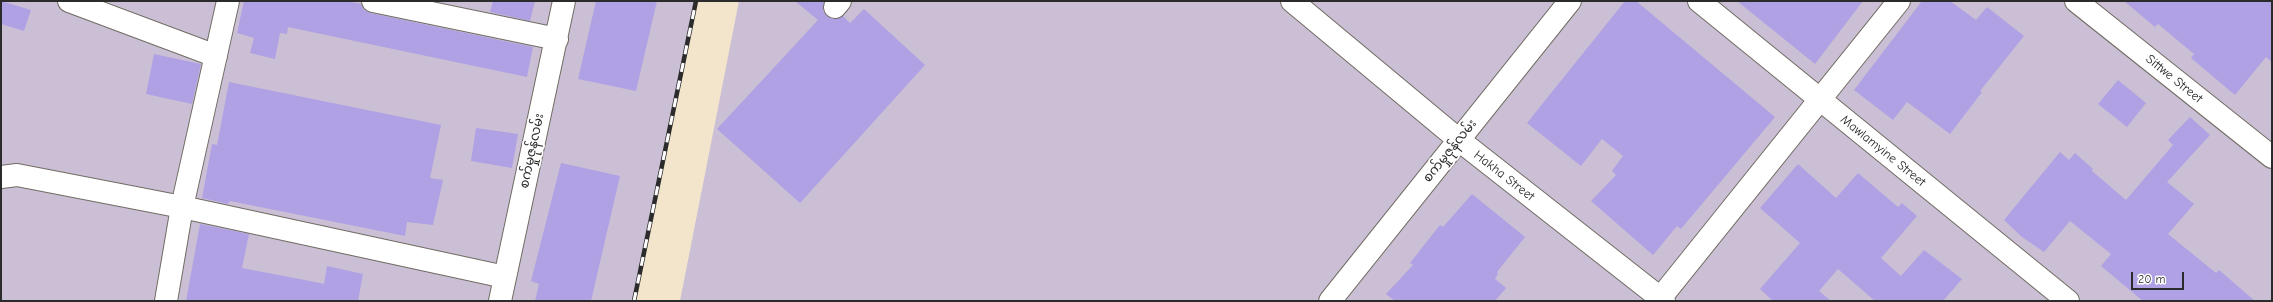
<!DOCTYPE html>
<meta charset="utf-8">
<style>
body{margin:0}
#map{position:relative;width:2273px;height:302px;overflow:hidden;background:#f2e5cb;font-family:"Comic Neue",sans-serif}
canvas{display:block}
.frame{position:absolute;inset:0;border:2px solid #2b2b2b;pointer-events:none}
.scale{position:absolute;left:2131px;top:272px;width:53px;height:18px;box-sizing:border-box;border:2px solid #2b2b2b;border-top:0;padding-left:5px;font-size:12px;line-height:14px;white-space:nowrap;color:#2b2b2b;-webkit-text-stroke:3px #fff;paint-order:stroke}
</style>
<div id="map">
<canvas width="2273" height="302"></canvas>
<div class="frame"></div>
<div class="scale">20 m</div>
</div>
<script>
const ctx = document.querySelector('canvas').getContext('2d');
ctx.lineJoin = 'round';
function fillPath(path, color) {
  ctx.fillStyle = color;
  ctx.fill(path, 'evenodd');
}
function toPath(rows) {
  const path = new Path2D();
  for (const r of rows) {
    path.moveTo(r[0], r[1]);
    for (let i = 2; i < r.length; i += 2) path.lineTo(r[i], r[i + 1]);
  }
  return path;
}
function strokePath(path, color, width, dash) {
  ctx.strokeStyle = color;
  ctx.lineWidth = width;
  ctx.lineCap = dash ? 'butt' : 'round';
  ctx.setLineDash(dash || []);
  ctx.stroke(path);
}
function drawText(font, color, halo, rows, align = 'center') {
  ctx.font = font + ' "Comic Neue","Noto Sans Myanmar",sans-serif';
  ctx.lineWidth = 3.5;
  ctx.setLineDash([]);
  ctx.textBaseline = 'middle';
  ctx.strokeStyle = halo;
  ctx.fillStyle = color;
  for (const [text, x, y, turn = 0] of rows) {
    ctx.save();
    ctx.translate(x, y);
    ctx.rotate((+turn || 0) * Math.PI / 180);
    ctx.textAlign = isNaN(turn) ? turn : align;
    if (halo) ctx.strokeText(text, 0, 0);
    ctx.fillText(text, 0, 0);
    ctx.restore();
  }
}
const industrial = toPath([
 [1,1,696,1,634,301,1,301],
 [739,1,2272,1,2272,301,680,301]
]);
const building = toPath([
 [1,1,31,10,24,31,1,24],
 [244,1,347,1,361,4,364,10,370,13,533,47,527,77,288,27,287,34,280,33,275,59,250,53,254,38,237,33],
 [493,1,535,1,530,21,490,12],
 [596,1,657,1,636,91,578,79],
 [795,1,824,1,823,11,827,16,833,19,843,16,850,23,864,9,925,65,800,203,717,129,818,20],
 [1625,1,1636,1,1775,117,1681,229,1677,226,1653,255,1591,201,1616,175,1612,171,1623,156,1602,139,1581,166,1527,123],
 [1737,1,1863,1,1815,64],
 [1922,1,1950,1,1976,20,1987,7,2024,36,1980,91,1982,92,1950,134,1907,102,1893,120,1854,90],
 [2124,1,2272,1,2272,62,2266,57,2235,95,2191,58,2194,54,2158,24,2155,27],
 [154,54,201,64,192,104,146,94],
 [2118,80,2146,103,2127,127,2098,104],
 [229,82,441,125,430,178,443,180,433,225,407,222,405,236,230,201,228,204,202,198,212,144,217,145],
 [2190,117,2210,135,2167,182,2194,204,2168,234,2216,273,2219,270,2255,301,2143,301,2101,266,2111,254,2070,221,2044,252,2022,237,2004,220,2060,152,2069,160,2075,153,2093,169,2092,171,2126,200,2173,145,2168,140],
 [476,128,518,134,512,168,471,161],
 [561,163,620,176,591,301,535,301,539,284,531,281],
 [1798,164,1836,198,1858,173,1898,207,1902,203,1917,216,1881,258,1901,276,1924,250,1962,279,1943,301,1875,301,1838,269,1819,291,1831,301,1773,301,1760,289,1800,243,1760,208],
 [1472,194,1525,237,1497,272,1498,274,1495,279,1506,288,1495,301,1395,301,1386,294,1413,265,1410,263,1440,225,1443,227],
 [200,224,249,234,242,268,320,283,324,284,327,266,363,274,358,301,186,301]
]);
const minor = toPath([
 [69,1,216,56],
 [373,1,557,39],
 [1292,1,1459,140,1664,301],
 [1699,1,2068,301],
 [2076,1,2272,157],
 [835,7,840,1],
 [1,177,17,175,182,207,505,277],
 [166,301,182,207,228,1],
 [500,301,564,1],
 [1330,301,1570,1],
 [1658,301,1899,1]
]);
const rail = toPath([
 [634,301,696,1]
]);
const streetNames = [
 ["Sittwe Street",2174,79,39],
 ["စက်မှုဇုန်လမ်း",532,151,-78],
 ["စက်မှုဇုန်လမ်း",1450,151,-51],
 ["Mawlamyine Street",1883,151,39],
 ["Hakha Street",1504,176,38]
];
fillPath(industrial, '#cbbfd5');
fillPath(building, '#afa1e4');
strokePath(minor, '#716c63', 24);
strokePath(minor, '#fff', 22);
strokePath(rail, '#2b2b2b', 4.5);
strokePath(rail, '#fff', 3, [9]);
drawText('13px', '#2b2b2b', '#fff', streetNames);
</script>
